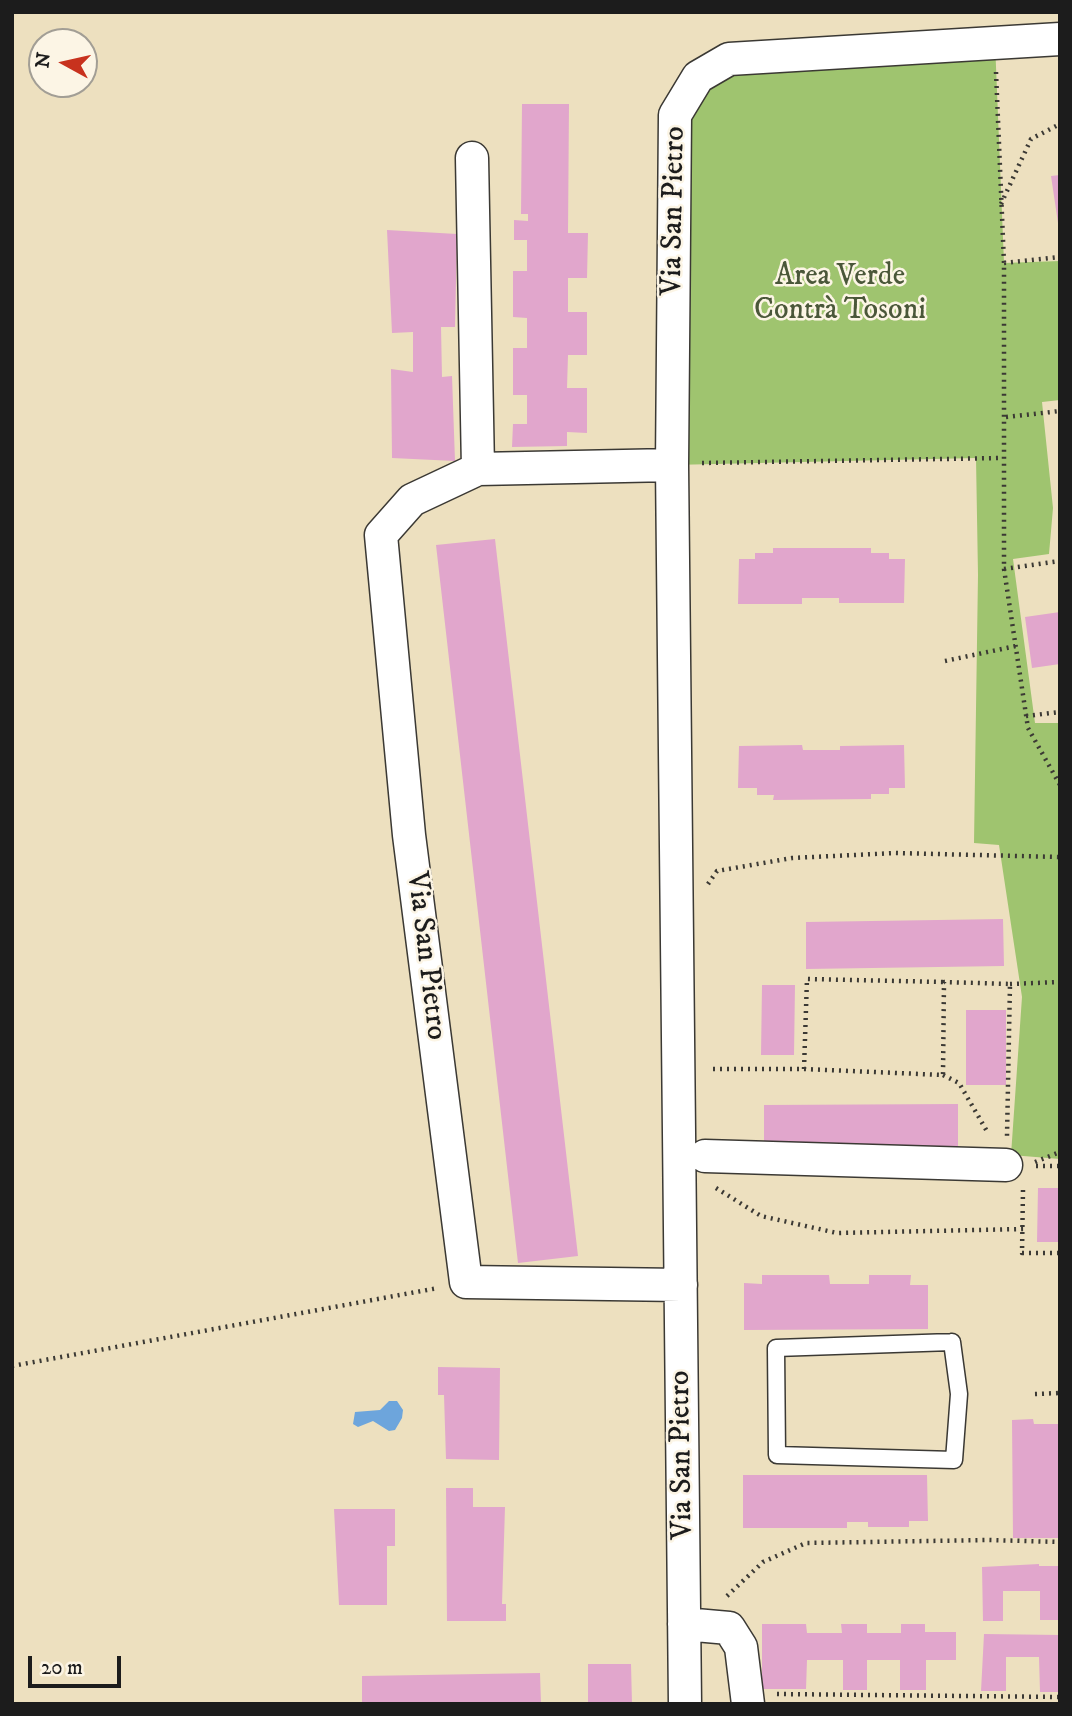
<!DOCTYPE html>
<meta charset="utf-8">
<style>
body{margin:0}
#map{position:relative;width:1072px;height:1716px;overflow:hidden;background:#ede0bf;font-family:"IM FELL DW Pica",serif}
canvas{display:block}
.frame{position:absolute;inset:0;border:14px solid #1c1c1c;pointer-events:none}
.north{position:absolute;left:28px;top:28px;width:70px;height:70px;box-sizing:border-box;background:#fcf5e5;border:2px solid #a29e95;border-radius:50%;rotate:278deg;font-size:19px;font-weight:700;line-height:28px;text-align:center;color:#1c1c1c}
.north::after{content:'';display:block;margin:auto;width:24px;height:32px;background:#c8321e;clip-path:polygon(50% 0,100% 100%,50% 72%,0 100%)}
.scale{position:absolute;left:28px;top:1656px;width:93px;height:32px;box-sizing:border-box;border:4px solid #1c1c1c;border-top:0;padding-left:9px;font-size:21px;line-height:24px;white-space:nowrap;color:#1c1c1c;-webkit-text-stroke:5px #fcf5e5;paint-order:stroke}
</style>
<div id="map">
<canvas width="1072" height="1716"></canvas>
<div class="frame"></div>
<div class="north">N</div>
<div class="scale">20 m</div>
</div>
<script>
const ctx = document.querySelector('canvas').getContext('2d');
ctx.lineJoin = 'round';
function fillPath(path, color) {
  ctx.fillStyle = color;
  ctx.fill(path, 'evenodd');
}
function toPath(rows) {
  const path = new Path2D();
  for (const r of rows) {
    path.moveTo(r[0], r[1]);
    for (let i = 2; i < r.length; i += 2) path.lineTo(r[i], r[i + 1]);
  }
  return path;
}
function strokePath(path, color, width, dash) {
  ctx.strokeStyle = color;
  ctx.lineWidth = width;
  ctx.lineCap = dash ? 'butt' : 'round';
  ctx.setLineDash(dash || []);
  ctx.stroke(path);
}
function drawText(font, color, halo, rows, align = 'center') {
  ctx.font = font + ' "IM FELL DW Pica",serif';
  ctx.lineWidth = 5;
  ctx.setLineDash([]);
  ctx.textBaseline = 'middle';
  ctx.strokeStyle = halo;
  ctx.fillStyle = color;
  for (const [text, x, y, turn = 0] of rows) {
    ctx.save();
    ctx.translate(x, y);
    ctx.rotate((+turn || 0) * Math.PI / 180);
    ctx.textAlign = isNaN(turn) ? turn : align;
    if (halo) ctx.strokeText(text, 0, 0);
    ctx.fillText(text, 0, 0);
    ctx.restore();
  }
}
const green = toPath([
 [995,42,1004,263,1060,261,1060,400,1042,402,1053,508,1049,554,1013,559,1035,723,1060,723,1060,1159,1011,1155,1022,997,999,845,974,843,978,575,976,458,672,465,675,115,698,77]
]);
const water = toPath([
 [389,1401,397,1401,403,1410,402,1418,395,1430,389,1431,373,1421,358,1427,353,1424,355,1412,380,1410]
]);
const building = toPath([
 [522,104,569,104,568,233,588,233,587,278,568,278,568,312,587,312,587,355,568,355,567,388,587,388,587,433,567,432,567,446,512,447,513,424,527,424,527,395,513,395,513,348,527,348,527,318,513,317,513,271,527,271,527,240,514,240,514,220,528,221,528,214,521,214],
 [1060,175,1060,223,1058,223,1051,176],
 [387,230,457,234,455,327,441,327,442,377,452,376,455,461,392,458,391,369,413,372,413,332,392,333],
 [495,539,578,1256,518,1263,436,545],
 [773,548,871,548,871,553,889,553,889,559,905,559,904,603,839,603,839,598,802,598,802,604,738,604,739,559,755,559,755,553,773,553],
 [1060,612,1060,664,1032,668,1025,617],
 [802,745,803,750,840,750,840,746,904,745,905,788,889,788,889,794,871,794,871,799,773,800,774,795,757,795,757,788,738,788,739,746],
 [1003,919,1004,966,806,969,806,922],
 [762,985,795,985,794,1055,761,1055],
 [966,1010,1006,1010,1006,1085,966,1085],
 [958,1104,958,1149,764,1150,764,1105],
 [1038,1188,1060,1188,1060,1242,1037,1242],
 [762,1275,829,1275,830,1284,869,1284,869,1275,911,1275,910,1285,928,1285,928,1329,744,1330,744,1283,762,1284],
 [438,1367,500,1368,499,1460,446,1459,444,1395,438,1395],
 [1033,1419,1034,1424,1060,1424,1060,1538,1013,1538,1012,1420],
 [743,1475,927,1475,928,1521,909,1521,909,1527,868,1527,868,1522,847,1522,847,1528,743,1528],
 [446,1488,473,1488,473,1507,505,1507,502,1604,506,1604,506,1621,447,1621],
 [334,1509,395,1509,395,1546,387,1546,387,1605,339,1605],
 [1039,1564,1039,1566,1060,1566,1060,1620,1040,1620,1040,1591,1003,1591,1003,1621,983,1621,982,1567],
 [762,1624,806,1624,807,1633,842,1633,841,1624,867,1624,867,1633,901,1633,901,1624,925,1624,925,1632,956,1632,956,1660,926,1660,926,1690,900,1690,900,1660,867,1660,867,1690,843,1690,843,1660,807,1660,806,1689,762,1689],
 [984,1634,1060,1635,1060,1692,1040,1692,1039,1657,1006,1657,1006,1691,981,1691],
 [588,1664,631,1664,632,1704,588,1704],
 [540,1673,541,1704,362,1704,362,1676]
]);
const path = toPath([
 [996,72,1004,263,1004,569,1028,728,1060,785],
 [1001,204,1031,139,1060,124],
 [1004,263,1060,257],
 [1006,417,1060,411],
 [702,463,1002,458],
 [1004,569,1060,561],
 [945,661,1016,646],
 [1026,716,1060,712],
 [708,884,717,871,792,858,895,853,1060,857],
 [1010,984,1060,982],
 [713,1069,804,1069,943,1075,944,982,1010,984,1007,1136],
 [804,1069,807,979,944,982],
 [943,1075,959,1083,988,1133],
 [1035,1162,1060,1152],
 [1036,1166,1060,1166],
 [716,1188,761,1216,837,1233,1024,1229],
 [1023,1190,1022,1253,1060,1253],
 [12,1366,438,1288],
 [1035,1394,1060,1393],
 [727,1596,763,1562,806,1543,988,1540,1060,1542],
 [777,1694,1060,1697]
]);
const lane = toPath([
 [952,1342,959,1394,954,1460,777,1455,776,1348,952,1342]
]);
const street = toPath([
 [472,158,478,469],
 [672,465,478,469,412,500,381,535,409,835,466,1282,681,1285],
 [705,1156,1006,1165],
 [684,1624,729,1628,741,1647,748,1704],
 [685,1704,672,465,675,115,698,77,729,59,1060,39]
]);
const streetNames = [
 ["Via San Pietro",675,211,-89],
 ["Via San Pietro",425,956,83],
 ["Via San Pietro",683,1455,-91]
];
const parkNames = [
 ["Area Verde",840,278],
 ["Contrà Tosoni",840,312]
];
fillPath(green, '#9fc46f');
fillPath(water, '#6da5dc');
fillPath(building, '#e1a6cc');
strokePath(lane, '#3b3934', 19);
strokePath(street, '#3b3934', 35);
strokePath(path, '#3b3934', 4.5, [2, 5]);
strokePath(lane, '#fff', 16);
strokePath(street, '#fff', 32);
drawText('30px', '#1c1c1c', '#fcf5e5', streetNames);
drawText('30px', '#4a5739', '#fcf5e5', parkNames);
</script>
